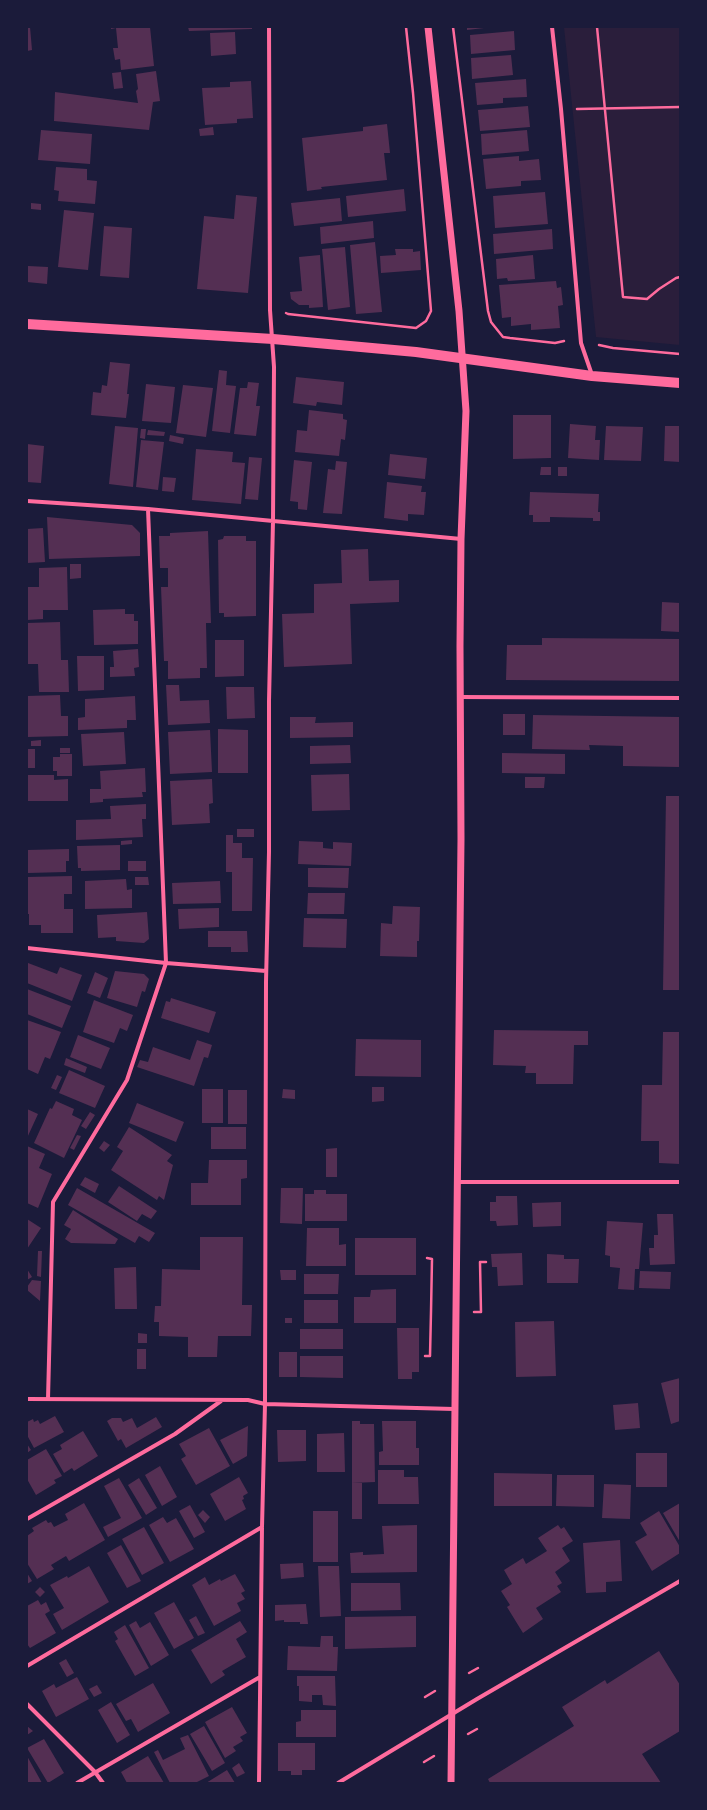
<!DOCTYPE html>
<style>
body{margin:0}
#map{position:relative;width:707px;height:1810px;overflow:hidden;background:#1b1b3a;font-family:Barlow,sans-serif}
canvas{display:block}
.frame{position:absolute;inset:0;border:28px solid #1b1b3a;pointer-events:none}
</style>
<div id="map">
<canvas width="707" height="1810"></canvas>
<div class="frame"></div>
</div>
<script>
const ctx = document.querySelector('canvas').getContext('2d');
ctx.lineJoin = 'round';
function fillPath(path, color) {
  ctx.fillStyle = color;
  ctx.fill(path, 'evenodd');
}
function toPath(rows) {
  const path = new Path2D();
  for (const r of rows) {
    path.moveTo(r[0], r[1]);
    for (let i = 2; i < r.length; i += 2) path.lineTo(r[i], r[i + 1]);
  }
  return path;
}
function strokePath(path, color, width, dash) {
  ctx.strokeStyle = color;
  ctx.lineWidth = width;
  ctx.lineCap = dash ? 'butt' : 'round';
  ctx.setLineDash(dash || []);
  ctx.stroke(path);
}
const green = toPath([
 [564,27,680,27,680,345,596,337]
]);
const building = toPath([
 [27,27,30,27,32,50,27,51],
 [111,27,150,27,154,66,121,70,120,59,115,60,113,48,118,48,116,28,111,29],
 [188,27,252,27,252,29,189,31],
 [467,27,484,27,484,28,467,30],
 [514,31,515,50,471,54,470,35],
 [235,32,236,54,211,56,210,33],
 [511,55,513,75,472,79,471,58],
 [156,71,160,101,153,102,149,130,54,121,55,92,138,103,136,91,138,89,136,74],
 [121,72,123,88,114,89,112,73],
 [526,79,527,97,503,98,503,103,477,105,475,83],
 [251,81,253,118,237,119,237,123,205,125,202,88,230,87,230,82],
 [528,106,530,127,480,131,478,110],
 [387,124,390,153,384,153,387,180,321,187,322,189,307,191,302,138,363,131,363,127],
 [213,127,214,135,200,136,199,129],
 [41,130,92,134,90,164,38,160],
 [527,130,529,151,482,155,481,134],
 [519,156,519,161,539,159,541,180,521,181,521,186,486,189,483,159],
 [56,167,87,169,87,180,97,181,95,204,58,201,59,191,54,190],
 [404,189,406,211,348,217,346,196],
 [545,192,548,224,495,228,493,196],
 [236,195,257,197,248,293,197,289,204,216,234,219],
 [340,198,342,221,294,226,291,203],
 [31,203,41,204,41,210,31,209],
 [64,210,94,213,88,270,58,267],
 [373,221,374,238,321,244,320,227],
 [104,226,132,228,129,278,100,276],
 [552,229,553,249,494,254,493,234],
 [375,242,382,312,356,314,350,245],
 [345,247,350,307,328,310,322,249],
 [395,249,413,249,413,252,420,251,421,270,381,273,380,256,396,255],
 [320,255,323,307,309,308,309,305,299,305,291,299,290,292,302,291,299,257],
 [533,255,535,279,508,281,507,278,497,279,496,259],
 [28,266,48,267,47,284,27,282],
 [556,281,557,288,561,287,563,305,558,306,560,328,531,330,531,324,511,326,511,317,502,318,499,285],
 [110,362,130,364,127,394,129,394,126,418,91,415,93,392,101,393,102,385,107,386],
 [219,370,227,371,226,385,236,386,230,433,212,431],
 [296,377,344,382,342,405,317,402,316,406,293,403],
 [248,382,259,383,256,406,260,406,256,436,234,434,240,388,247,388],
 [146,384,175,387,171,423,142,421],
 [183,385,213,388,206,437,176,433],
 [309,410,343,414,343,419,347,420,345,440,341,439,339,456,295,452,297,430,307,431],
 [513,415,551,415,551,458,513,459],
 [570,424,596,426,595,440,600,440,599,460,568,458],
 [115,426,138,428,133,487,109,484],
 [606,426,643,427,641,461,604,460],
 [665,426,680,426,680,462,664,461],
 [141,429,146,429,145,439,140,438],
 [148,430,165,432,164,436,147,435],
 [170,435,184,438,183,444,169,441],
 [141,440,164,442,158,490,136,487],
 [27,444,44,446,41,483,27,482],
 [196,449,233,452,232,462,245,463,241,504,192,500],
 [390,454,427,458,425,479,388,475],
 [249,457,262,458,258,500,245,499],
 [294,460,312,462,307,510,298,509,298,502,290,501],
 [336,461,347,462,342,514,323,513,328,469,335,470],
 [541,467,551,467,551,475,540,475],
 [558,467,567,467,567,476,558,476],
 [163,477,176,478,174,492,162,491],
 [387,482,422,486,421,492,426,492,424,515,408,514,408,521,384,518],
 [530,492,599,494,598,512,600,512,600,521,593,521,593,518,550,517,550,522,533,522,533,515,529,515],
 [47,517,132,525,140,533,140,556,49,559],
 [43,528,45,562,27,563,27,529],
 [208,531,211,623,206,623,207,668,200,668,200,678,168,679,168,661,164,661,161,587,168,587,168,568,160,568,159,536,170,536,170,533],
 [224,536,246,536,246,541,256,541,256,616,224,617,224,613,219,613,218,540,223,539],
 [368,549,369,581,399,580,399,602,350,604,352,664,284,667,282,614,314,613,314,584,342,583,341,550],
 [70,564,81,564,81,578,70,579],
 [67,567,68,610,43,610,43,619,27,620,27,587,39,587,39,568],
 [662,602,680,603,680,632,661,631],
 [125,609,125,614,134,614,134,621,138,621,138,644,94,645,93,610],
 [60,622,61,660,68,660,69,692,39,692,38,664,27,664,27,623],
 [542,638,680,639,679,681,506,680,507,645,542,645],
 [215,640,244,640,244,676,215,677],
 [138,649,139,667,134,668,135,676,110,677,110,667,114,667,113,651],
 [77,656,104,656,104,690,78,691],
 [166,685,179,685,180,701,209,700,210,723,168,725],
 [226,687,254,687,255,718,227,719],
 [60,695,61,716,68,716,68,736,27,737,27,696],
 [135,696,136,720,127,720,127,728,78,730,78,718,85,717,85,699],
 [503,714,525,714,525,735,503,735],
 [533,715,680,717,680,767,623,766,623,746,589,745,590,750,532,749],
 [290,717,316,717,315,723,353,722,353,737,290,738],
 [218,729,248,730,248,773,218,773],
 [210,730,212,772,170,774,168,732],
 [124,732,126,764,83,766,81,734],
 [41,740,41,746,31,746,31,741],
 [350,745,351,763,310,764,310,746],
 [60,748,70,748,70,753,60,753],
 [27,749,35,749,35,768,27,768],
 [502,753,565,754,565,774,502,773],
 [60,754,72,754,72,776,57,776,57,771,53,771,53,757,60,757],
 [145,768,146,792,142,792,143,797,103,799,103,802,90,803,90,789,101,789,100,771],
 [349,774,350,810,312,811,311,775],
 [27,775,54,775,54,780,68,779,68,801,27,801],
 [525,777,545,777,544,788,525,788],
 [212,779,213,803,209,804,210,823,172,825,170,781],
 [666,796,680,796,680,990,663,990],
 [146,804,146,819,142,819,143,837,76,840,76,820,111,819,110,806],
 [237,829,254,829,254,837,237,837],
 [226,835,233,835,233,843,242,843,242,858,253,858,252,911,232,911,232,872,226,872],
 [132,840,132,844,121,845,121,841],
 [299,841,323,842,323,848,333,849,333,842,352,843,351,866,298,864],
 [120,845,120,870,81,871,81,868,78,868,77,846],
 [69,849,69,861,66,861,66,872,28,873,27,850],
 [128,861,146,861,146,871,128,871],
 [308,868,349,868,348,888,308,887],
 [72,876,72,894,64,894,64,909,73,909,73,933,41,933,41,925,29,925,29,914,27,914,27,877],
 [135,877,148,877,149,885,135,885],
 [126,879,127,890,132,889,132,908,85,909,85,881],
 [220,881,221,903,173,904,172,883],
 [308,893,345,893,344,914,307,914],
 [393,906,420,907,419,941,417,941,417,957,380,956,381,923,392,924],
 [219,908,219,927,179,929,178,909],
 [147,912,149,939,144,943,116,941,116,937,98,938,97,915],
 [304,918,347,919,346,948,303,947],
 [208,931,247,931,248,952,231,952,231,947,208,947],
 [28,963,57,974,60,967,82,975,72,1001,27,983],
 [115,971,144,974,149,979,145,992,142,991,137,1007,107,998],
 [95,972,108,978,100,998,87,993],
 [27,989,71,1006,62,1028,27,1014],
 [171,998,216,1012,209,1033,161,1018,166,1001,170,1002],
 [94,1000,133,1015,127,1031,120,1028,114,1043,83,1032],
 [27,1020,61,1032,50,1059,45,1057,38,1074,27,1069],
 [494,1030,588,1031,588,1045,574,1045,573,1084,536,1084,536,1073,525,1073,526,1066,493,1065],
 [663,1032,680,1032,680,1164,659,1163,659,1141,641,1141,642,1085,662,1085],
 [78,1035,110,1048,101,1069,70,1057],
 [356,1039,421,1040,421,1077,355,1076],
 [197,1040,212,1045,208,1058,204,1057,194,1086,137,1067,140,1060,148,1062,153,1047,190,1060],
 [66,1058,87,1067,85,1073,64,1065],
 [69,1070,105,1086,95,1108,59,1093],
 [57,1075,62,1077,56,1090,51,1088],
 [372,1087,384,1087,384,1101,372,1102],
 [202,1089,223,1089,223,1123,202,1123],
 [283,1089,295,1090,295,1099,282,1098],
 [228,1090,247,1090,247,1124,228,1124],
 [56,1101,74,1109,72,1115,82,1120,64,1158,34,1143,50,1108,52,1109],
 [137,1103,184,1122,176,1142,129,1123],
 [27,1109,38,1114,27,1138],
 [90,1112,95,1115,86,1129,81,1126],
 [129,1127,172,1155,167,1161,173,1165,164,1200,159,1196,157,1200,111,1170,123,1151,117,1147],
 [211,1127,246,1127,246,1149,211,1149],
 [77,1135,81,1136,74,1150,70,1148],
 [104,1141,110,1145,104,1152,99,1148],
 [27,1146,45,1154,39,1168,52,1174,38,1208,27,1203],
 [337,1148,337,1177,326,1177,326,1149],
 [209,1160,247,1160,247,1178,241,1179,241,1205,191,1205,191,1183,208,1183],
 [85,1177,99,1184,95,1193,80,1185],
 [119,1186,157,1211,151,1219,142,1214,137,1221,108,1202],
 [77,1188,155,1233,149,1242,139,1236,135,1243,68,1205],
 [281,1188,303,1188,302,1224,280,1223],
 [314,1190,326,1190,326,1194,347,1194,347,1221,305,1221,305,1194,314,1194],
 [496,1196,517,1196,518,1225,497,1226,496,1221,490,1221,490,1202,496,1202],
 [561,1202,561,1226,533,1227,532,1203],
 [73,1210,118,1239,115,1244,71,1243,65,1239,71,1229,64,1225],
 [657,1214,673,1214,675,1264,650,1265,649,1248,654,1248,654,1235,658,1235],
 [27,1219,41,1228,27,1249],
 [607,1221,643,1223,639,1269,635,1269,634,1290,618,1289,620,1268,610,1267,610,1256,605,1255],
 [307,1228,339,1228,339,1245,346,1244,346,1266,306,1266],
 [200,1237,243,1237,242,1305,252,1305,251,1336,218,1336,217,1357,188,1357,188,1337,159,1336,159,1322,154,1322,155,1306,161,1306,162,1269,200,1270],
 [355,1238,416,1238,416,1275,355,1275],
 [38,1251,42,1251,41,1277,37,1276],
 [522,1253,523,1285,498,1286,497,1267,492,1267,491,1254],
 [547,1254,564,1255,564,1259,579,1259,578,1283,547,1283],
 [136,1267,137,1309,115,1309,114,1268],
 [27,1269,32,1277,27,1280],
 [280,1270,296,1270,296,1280,281,1280],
 [640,1271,671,1272,670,1289,639,1288],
 [304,1274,339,1274,338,1294,304,1294],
 [32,1280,41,1281,40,1301,27,1290,27,1287],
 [396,1289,396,1323,354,1323,354,1297,370,1297,371,1290],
 [304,1300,338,1300,338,1323,304,1323],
 [285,1318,292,1318,292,1323,285,1323],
 [554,1321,556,1376,516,1377,515,1322],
 [397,1328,419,1328,419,1372,412,1372,412,1379,398,1379],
 [300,1329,343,1329,343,1349,300,1349],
 [138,1333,147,1334,147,1343,138,1343],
 [137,1349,146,1349,146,1369,137,1369],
 [279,1352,297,1352,297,1377,279,1377],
 [300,1356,343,1356,343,1378,300,1377],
 [680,1378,680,1421,671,1424,661,1383],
 [638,1403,640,1428,615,1430,613,1405],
 [55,1416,64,1432,34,1448,27,1435,27,1422,33,1419,34,1422,38,1420,40,1424],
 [156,1417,162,1427,126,1448,121,1439,118,1441,107,1421,112,1418,121,1418,123,1422,132,1418,137,1428],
 [352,1421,360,1421,360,1424,374,1424,375,1482,352,1483],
 [382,1421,416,1421,416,1448,419,1448,419,1465,379,1465,379,1452,383,1451],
 [248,1426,247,1456,233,1464,220,1440],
 [209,1428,230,1466,196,1485,181,1459,186,1456,179,1444],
 [277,1430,306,1430,306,1461,278,1462],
 [83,1431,98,1456,74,1471,72,1468,64,1473,53,1454,62,1449,60,1445],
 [344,1433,345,1472,317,1472,317,1434],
 [27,1444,31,1450,27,1453],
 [46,1449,62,1476,54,1480,56,1483,36,1495,27,1479,27,1460],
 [636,1453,667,1453,667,1487,636,1487],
 [160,1466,177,1497,162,1506,145,1475],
 [378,1470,404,1470,404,1477,418,1477,419,1504,378,1504],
 [494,1473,552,1474,552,1506,494,1506],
 [557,1475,594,1475,594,1507,556,1506],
 [239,1477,248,1493,243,1496,244,1499,242,1500,246,1509,225,1521,210,1494],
 [119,1478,142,1518,108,1537,103,1527,121,1518,104,1486],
 [139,1478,157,1508,146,1515,128,1485],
 [352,1483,362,1483,362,1501,352,1501],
 [604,1484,631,1485,630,1519,602,1518],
 [352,1501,362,1501,362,1519,352,1519],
 [84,1503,105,1540,69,1561,66,1556,51,1565,54,1569,37,1579,27,1563,27,1536,34,1531,32,1528,46,1520,48,1523,51,1522,54,1527,68,1520,65,1514],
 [680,1503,680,1542,663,1513],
 [190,1505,205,1532,194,1538,179,1511],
 [203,1510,210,1517,205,1523,198,1515],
 [313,1511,338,1511,338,1562,313,1562],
 [659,1511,680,1547,680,1553,652,1571,635,1542,647,1535,640,1523],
 [163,1517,167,1523,176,1518,194,1549,170,1562,149,1525],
 [417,1525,417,1572,351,1573,350,1553,363,1552,363,1555,384,1554,382,1526],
 [558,1525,561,1529,564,1527,573,1541,562,1548,570,1561,555,1572,562,1583,557,1586,561,1592,536,1608,543,1619,523,1633,507,1607,510,1605,501,1591,512,1584,504,1570,523,1558,526,1564,547,1551,538,1538],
 [144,1527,164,1563,142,1575,122,1539],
 [620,1540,622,1581,606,1582,606,1592,586,1593,583,1543],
 [121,1545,141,1581,127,1588,107,1553],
 [303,1563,304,1577,281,1579,280,1564],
 [89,1566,109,1602,62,1630,53,1614,64,1608,50,1585,67,1576,68,1578],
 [318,1566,339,1566,341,1616,320,1617],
 [27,1573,32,1581,27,1584],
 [235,1574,245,1591,241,1593,245,1599,237,1603,241,1611,214,1626,192,1585,205,1577,209,1585,220,1579,221,1581],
 [351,1583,400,1583,401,1610,351,1611],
 [40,1587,45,1592,40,1597,35,1592],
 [38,1600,41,1605,46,1602,50,1611,45,1614,56,1633,30,1648,27,1644,27,1606],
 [174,1602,194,1638,174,1649,154,1613],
 [306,1604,308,1624,300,1624,300,1622,284,1622,284,1620,275,1621,275,1605],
 [196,1616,205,1633,198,1636,189,1620],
 [416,1616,416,1647,345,1649,345,1617],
 [136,1621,140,1628,150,1622,169,1655,151,1666,129,1625],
 [240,1621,247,1632,236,1639,246,1657,222,1671,225,1675,211,1684,191,1650],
 [125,1625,149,1668,135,1676,115,1641,118,1639,114,1632],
 [321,1636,333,1636,333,1647,338,1647,337,1671,287,1670,288,1646,320,1647],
 [659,1651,680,1685,680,1731,642,1754,661,1783,490,1783,488,1779,574,1726,562,1707,605,1680,607,1684],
 [66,1659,74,1673,67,1677,59,1663],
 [297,1676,335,1676,336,1706,323,1705,322,1695,312,1695,312,1702,299,1701,299,1686,297,1686],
 [77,1677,89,1699,56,1717,42,1691,54,1684,56,1688],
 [153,1683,170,1713,138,1732,131,1719,126,1721,116,1704],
 [97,1685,102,1693,94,1697,89,1689],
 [111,1702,130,1735,117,1743,98,1710],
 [232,1707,247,1733,240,1737,243,1741,233,1747,236,1751,225,1758,205,1722],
 [301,1710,336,1710,336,1737,296,1737,296,1722,301,1721],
 [27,1726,33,1731,27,1735],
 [204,1726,225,1763,212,1771,190,1734],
 [188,1735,209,1776,195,1783,170,1783,154,1752,158,1750,163,1760,185,1749,180,1738],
 [44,1739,64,1773,48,1783,27,1748],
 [278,1743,315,1743,315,1770,302,1770,302,1775,291,1775,291,1771,278,1771],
 [27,1756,42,1783,27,1783],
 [148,1756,164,1783,127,1783,121,1772],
 [239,1763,245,1773,237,1777,232,1768],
 [227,1770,235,1783,206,1783]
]);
const path = toPath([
 [453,27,488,311,491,322,503,337,510,338,555,343,564,341],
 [597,27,623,297,647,299,659,289,676,278,680,277],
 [577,109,680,107],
 [286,313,288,314,416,328,426,321,431,311,413,93,406,27],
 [599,345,613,348,680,354],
 [474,1312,481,1312,480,1262,486,1262],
 [425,1356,430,1356,431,1312,432,1259,427,1258],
 [469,1673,478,1668],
 [425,1697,435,1691],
 [468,1734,477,1729],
 [424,1762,434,1756]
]);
const minor = toPath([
 [552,27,561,109,581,343,592,375],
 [27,501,148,509,461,539],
 [460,697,680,698],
 [27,948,166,963,266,971],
 [457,1182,680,1182],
 [27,1399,248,1400,265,1404,454,1409],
 [48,1399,53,1202,127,1080,166,963,148,509],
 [27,1519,175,1434,221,1401],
 [27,1666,262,1527],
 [27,1704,95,1772,103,1783],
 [77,1783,260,1677],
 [259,1783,262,1527,265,1404,266,982,269,852,269,701,273,521,274,367,270,310,269,27],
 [338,1783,477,1699,680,1581]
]);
const tertiary = toPath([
 [428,27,459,311,466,411,461,539,460,646,461,839,451,1783]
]);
const primary = toPath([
 [27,324,273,339,416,352,592,376,680,383]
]);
fillPath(green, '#2a1e3b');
fillPath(building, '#542f53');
strokePath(path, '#ff6b9d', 2.5);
strokePath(minor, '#ff6b9d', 4);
strokePath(tertiary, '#ff6b9d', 7);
strokePath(primary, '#ff6b9d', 10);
</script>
